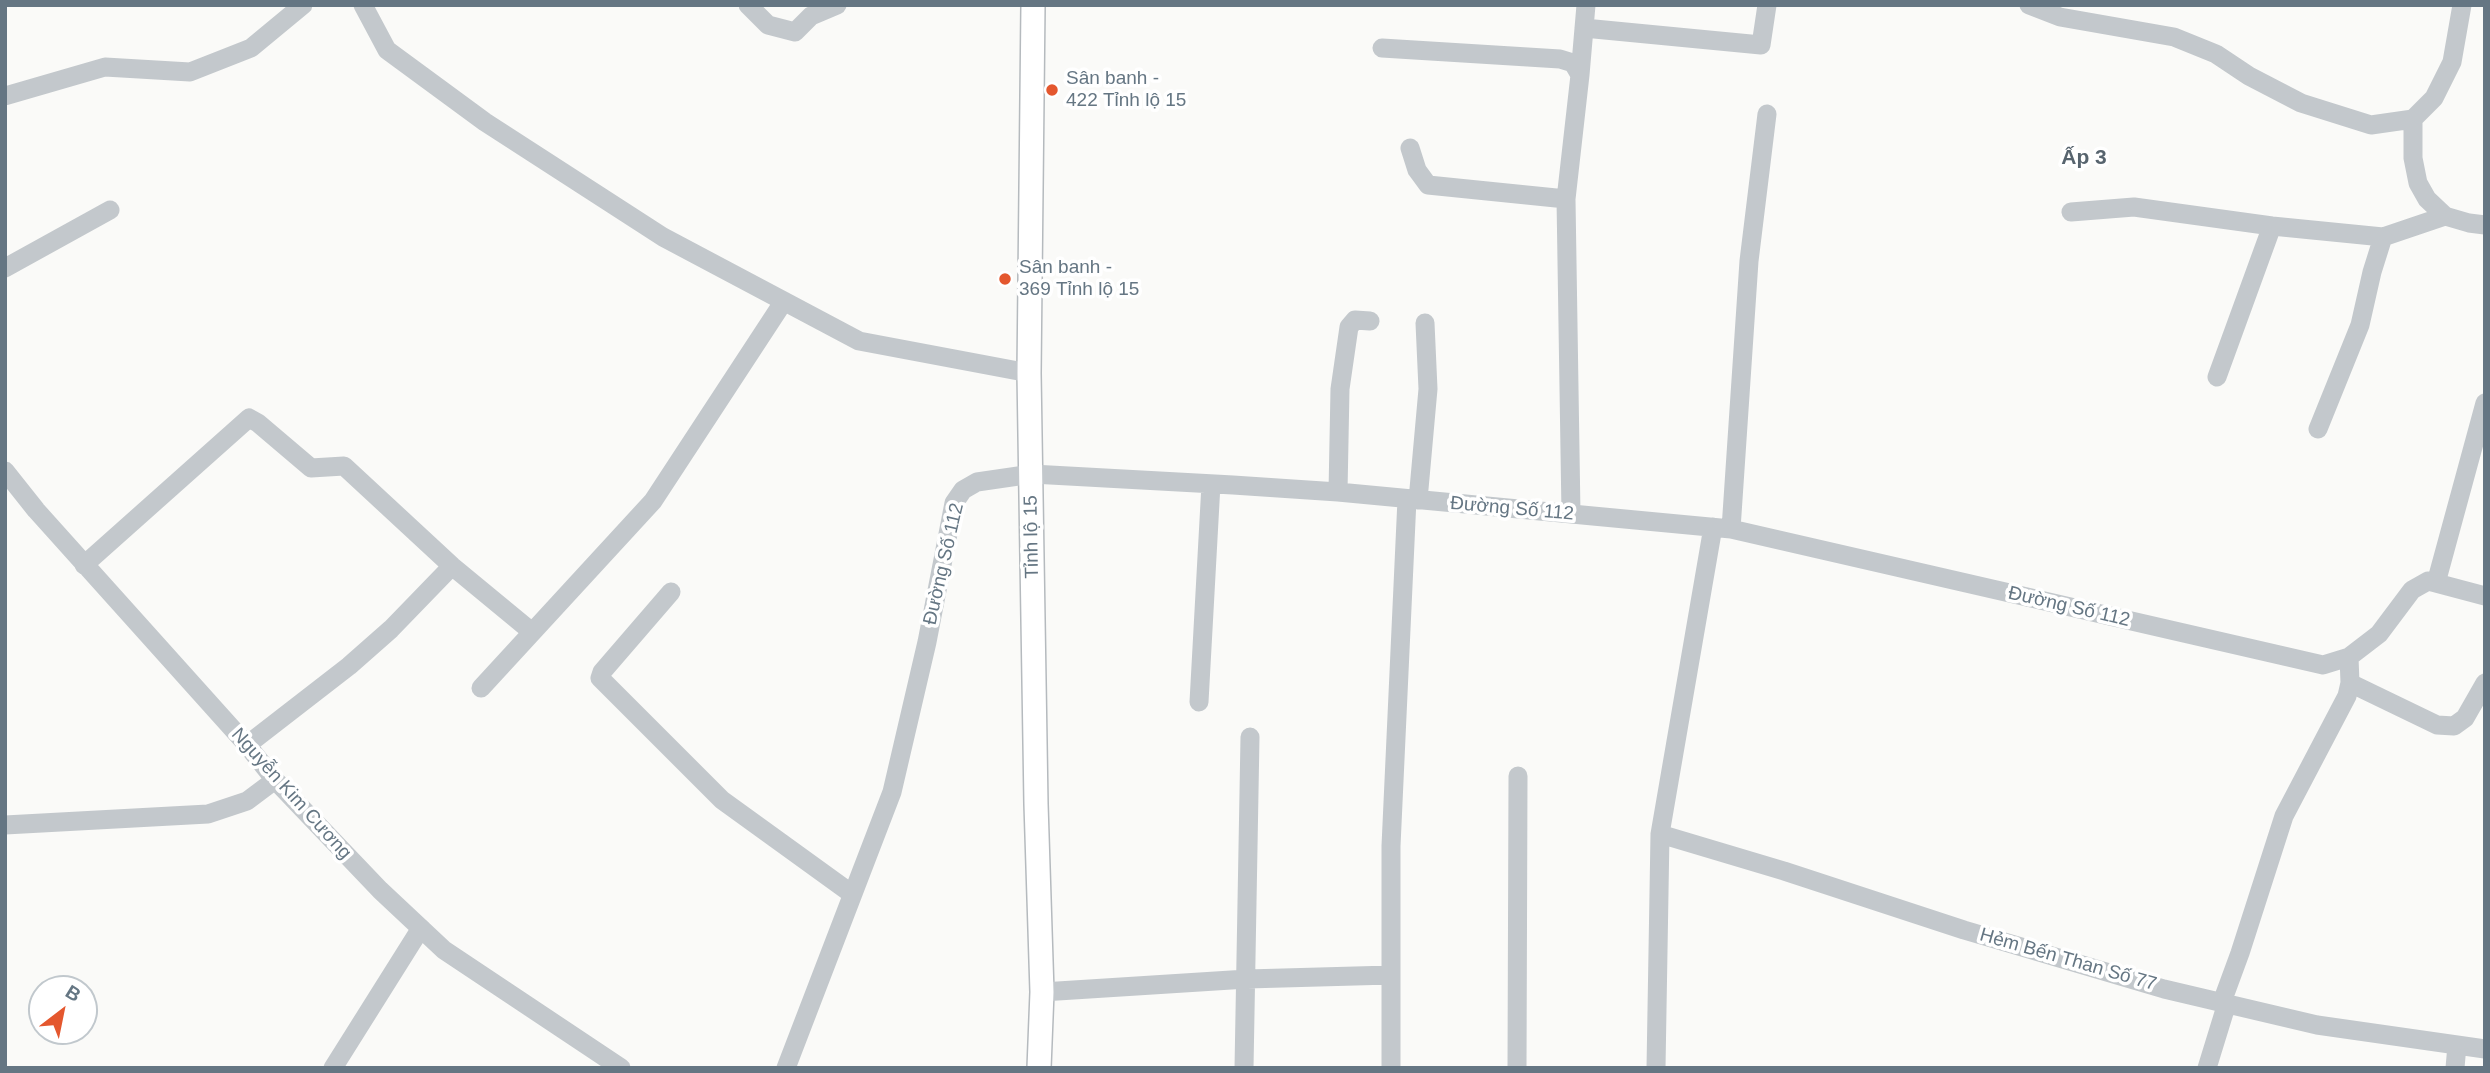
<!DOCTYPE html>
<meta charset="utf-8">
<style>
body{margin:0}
#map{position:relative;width:2490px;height:1073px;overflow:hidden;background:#fafaf8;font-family:Helvetica,sans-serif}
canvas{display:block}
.frame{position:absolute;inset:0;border:7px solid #657683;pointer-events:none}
.north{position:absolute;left:28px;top:975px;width:70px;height:70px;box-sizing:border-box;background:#fff;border:2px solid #c1c8cd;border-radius:50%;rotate:32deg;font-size:19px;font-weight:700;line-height:28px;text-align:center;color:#657683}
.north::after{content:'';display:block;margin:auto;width:24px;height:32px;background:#e4572e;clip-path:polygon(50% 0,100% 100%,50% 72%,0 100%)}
</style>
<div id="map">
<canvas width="2490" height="1073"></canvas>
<div class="frame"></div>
<div class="north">B</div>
</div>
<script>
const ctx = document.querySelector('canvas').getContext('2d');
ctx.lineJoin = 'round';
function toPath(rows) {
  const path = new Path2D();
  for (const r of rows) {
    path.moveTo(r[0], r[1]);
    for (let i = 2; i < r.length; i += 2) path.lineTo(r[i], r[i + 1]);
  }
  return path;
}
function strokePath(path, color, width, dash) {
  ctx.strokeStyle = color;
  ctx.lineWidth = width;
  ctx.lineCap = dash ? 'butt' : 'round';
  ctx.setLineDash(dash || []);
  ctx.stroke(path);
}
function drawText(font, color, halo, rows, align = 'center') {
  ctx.font = font + ' Helvetica,sans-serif';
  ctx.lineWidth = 7;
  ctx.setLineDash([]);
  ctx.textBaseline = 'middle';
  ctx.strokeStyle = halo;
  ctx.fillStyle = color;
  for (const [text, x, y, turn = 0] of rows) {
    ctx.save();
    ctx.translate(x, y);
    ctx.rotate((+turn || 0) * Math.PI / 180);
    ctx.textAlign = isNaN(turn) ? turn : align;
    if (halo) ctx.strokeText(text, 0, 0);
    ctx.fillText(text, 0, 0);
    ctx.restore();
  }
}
const minor = toPath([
 [363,5,387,50,485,122,663,237,859,341,1029,373],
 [748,5,768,25,795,32,811,16,837,5],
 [2029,5,2060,17,2174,37,2216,54,2249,76,2301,103,2371,125,2413,119,2434,98,2452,62,2462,5],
 [1584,28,1761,45,1767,5],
 [1382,48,1560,59,1573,63,1580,75,1566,199,1571,514],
 [1580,75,1586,5],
 [5,96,105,67,190,72,251,48,303,5],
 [2413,119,2413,158,2418,183,2427,199,2445,216,2469,223,2485,225],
 [1410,148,1417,170,1428,185,1566,199],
 [2071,212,2134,207,2272,226,2383,237,2445,216],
 [5,268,110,210],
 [2217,377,2272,226],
 [2318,429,2360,325,2372,272,2383,237],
 [5,471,36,510,247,745,275,780,380,890,444,950,621,1068],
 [1338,492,1340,389,1349,327,1355,320,1370,321],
 [1418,500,1428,389,1425,323],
 [1731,529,1749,261,1767,114],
 [84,565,249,418,258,423,311,468,344,466,452,566,532,632],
 [2436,583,2485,596],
 [671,592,602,672,600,678,722,800,852,894],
 [2350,683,2437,725,2454,726,2465,718,2485,683],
 [481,688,653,501,784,301],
 [1199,702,1211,484],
 [247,745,349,666,391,629,452,566],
 [5,825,208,814,247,801,275,780],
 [1660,834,1784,871,1964,930,2164,989,2317,1025,2485,1049],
 [1042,992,1247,979,1391,975],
 [2222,1002,2240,953,2284,816,2347,696,2350,683,2349,657],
 [333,1068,421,928],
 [786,1068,892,792,927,642,954,503,963,490,977,482,1032,474,1233,485,1338,492,1731,529,2323,665,2349,657,2379,634,2412,590,2428,581,2436,583,2485,403],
 [1244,1068,1250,737],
 [1391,1068,1391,846,1407,499],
 [1517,1068,1518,776],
 [1656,1068,1660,834,1713,527],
 [2207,1068,2227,1003],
 [2455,1068,2457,1045]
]);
const major = toPath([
 [1033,5,1029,373,1036,804,1042,992,1039,1068]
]);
const markers = [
 [1052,90,7,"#e4572e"],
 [1005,279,7,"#e4572e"]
];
const poiNames = [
 ["Sân banh -",1066,79],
 ["422 Tỉnh lộ 15",1066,101],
 ["Sân banh -",1019,268],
 ["369 Tỉnh lộ 15",1019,290]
];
const streetNames = [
 ["Đường Số 112",1512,509,5],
 ["Tỉnh lộ 15",1032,537,-91],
 ["Đường Số 112",944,564,-77],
 ["Đường Số 112",2069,607,13],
 ["Nguyễn Kim Cương",291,794,48],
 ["Hẻm Bến Than Số 77",2068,960,16]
];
const neighbourhoodNames = [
 ["Ấp 3",2084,158]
];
strokePath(major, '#b5babe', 26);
strokePath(minor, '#c3c8cc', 19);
strokePath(major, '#fff', 23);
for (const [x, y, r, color] of markers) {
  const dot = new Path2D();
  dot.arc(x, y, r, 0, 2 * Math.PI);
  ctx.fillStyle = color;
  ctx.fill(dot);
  strokePath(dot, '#fff', 2.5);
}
drawText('19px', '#657683', '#fff', poiNames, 'left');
drawText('19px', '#657683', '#fff', streetNames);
drawText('bold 21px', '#57646e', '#fff', neighbourhoodNames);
</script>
